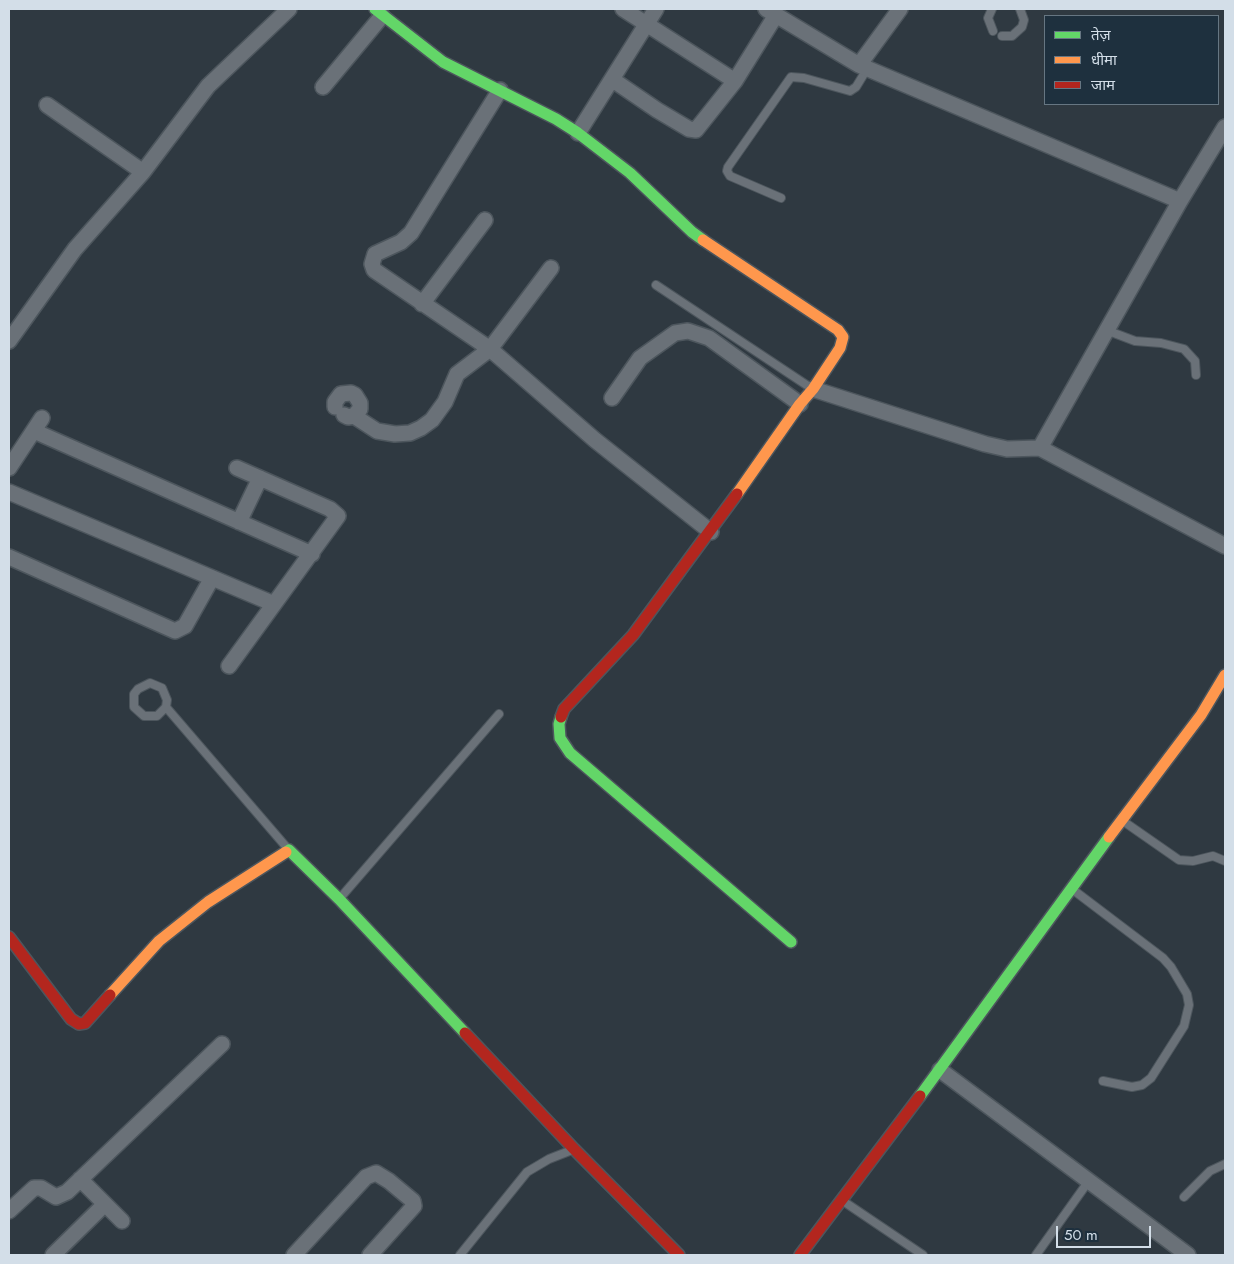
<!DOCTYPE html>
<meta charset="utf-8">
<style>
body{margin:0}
#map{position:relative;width:1234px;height:1264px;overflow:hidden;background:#2f3941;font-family:Jost,"Noto Sans Devanagari",sans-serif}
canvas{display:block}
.frame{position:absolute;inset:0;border:10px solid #d3dee8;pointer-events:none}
.legend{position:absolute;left:1044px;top:15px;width:175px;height:90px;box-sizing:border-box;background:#1e303e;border:1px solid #667682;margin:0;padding:6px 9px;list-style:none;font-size:15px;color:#d3dee8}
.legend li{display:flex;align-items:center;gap:10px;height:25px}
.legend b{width:25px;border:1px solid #667682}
.scale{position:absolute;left:1056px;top:1226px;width:95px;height:22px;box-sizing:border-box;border:2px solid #d3dee8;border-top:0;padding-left:6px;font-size:15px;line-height:18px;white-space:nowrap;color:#d3dee8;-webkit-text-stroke:4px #1e303e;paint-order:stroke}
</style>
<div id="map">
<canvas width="1234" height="1264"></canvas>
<div class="frame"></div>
<ul class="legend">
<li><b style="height:6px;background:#63d668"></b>तेज़</li>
<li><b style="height:6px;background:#ff974d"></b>धीमा</li>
<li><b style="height:6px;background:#b3261e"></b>जाम</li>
</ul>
<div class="scale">50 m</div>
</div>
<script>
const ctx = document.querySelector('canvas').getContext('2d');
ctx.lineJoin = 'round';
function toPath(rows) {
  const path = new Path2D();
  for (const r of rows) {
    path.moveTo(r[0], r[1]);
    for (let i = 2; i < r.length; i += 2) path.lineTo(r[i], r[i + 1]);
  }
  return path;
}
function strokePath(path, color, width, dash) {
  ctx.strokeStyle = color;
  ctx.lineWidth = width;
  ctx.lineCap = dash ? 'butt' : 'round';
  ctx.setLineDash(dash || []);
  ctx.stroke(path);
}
const lane = toPath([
 [992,9,988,18,993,31],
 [1002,36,1012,36,1022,27,1024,20,1020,9],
 [781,198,730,176,727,171,728,167,791,77,804,78,850,91,856,87,867,69],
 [656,285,811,388],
 [1106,330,1135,341,1161,343,1184,349,1195,361,1196,375],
 [166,707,157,716,144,716,134,707,134,694,138,689,150,683,162,688,167,700,166,707,288,849],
 [1123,821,1179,860,1193,861,1213,856,1225,861],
 [1072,889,1163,958,1171,967,1187,994,1189,1005,1184,1026,1151,1078,1142,1085,1132,1087,1103,1081],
 [341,897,499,714],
 [1184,1197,1210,1171,1225,1164],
 [843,1201,923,1255],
 [460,1255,527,1172,549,1159,572,1150],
 [1036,1255,1088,1182]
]);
const street = toPath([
 [623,9,735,81],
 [766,9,859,65,1180,201],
 [859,65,900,9],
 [613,80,657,110,689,129,696,130,735,81,776,15],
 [323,87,382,16],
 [500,90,411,233,401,242,375,254,372,264,374,270,490,349,595,440,711,532],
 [47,105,143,172],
 [1225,127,1180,201,1040,448,1225,546],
 [578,133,656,9],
 [422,304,485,220],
 [9,341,75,249,143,172,208,86,289,9],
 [813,389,985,444,1007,449,1040,448],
 [612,398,640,358,675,333,688,331,709,338,800,404],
 [335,407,335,402,341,394,351,393,355,395,360,403,360,409,354,416],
 [344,415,348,417,354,416,377,431,395,434,410,433,421,428,432,420,445,402,457,374,490,349,551,268],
 [34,431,312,554],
 [9,468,42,418],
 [9,492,274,604],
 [239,522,260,478],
 [9,557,175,631,185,626,212,578],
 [229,666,338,516,330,509,237,468],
 [940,1070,1188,1255],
 [80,1179,122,1221],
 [9,1211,34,1188,41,1188,56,1197,67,1192,222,1044],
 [53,1255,105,1204],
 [294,1255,366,1177,376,1173,389,1181,413,1201,414,1206,370,1255]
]);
const fast = toPath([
 [375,9,443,62,556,119,578,133,630,173,692,232,703,240],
 [561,717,559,724,560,738,570,753,791,942],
 [286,852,289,850,339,899,465,1033],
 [920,1096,1109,837]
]);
const slow = toPath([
 [703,240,838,330,843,337,840,348,813,389,800,404,737,494],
 [1109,837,1201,715,1225,675],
 [110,995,159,941,208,902,286,852]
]);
const jam = toPath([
 [561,717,564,709,633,635,737,494],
 [9,937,71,1019,79,1024,85,1023,110,995],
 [465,1033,574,1149,679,1255],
 [800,1255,920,1096]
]);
strokePath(lane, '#4d565d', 10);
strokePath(street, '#4d565d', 18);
strokePath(fast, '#4d565d', 14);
strokePath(slow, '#4d565d', 14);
strokePath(jam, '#4d565d', 14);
strokePath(lane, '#6a7178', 8);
strokePath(street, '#6a7178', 15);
strokePath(fast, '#63d668', 11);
strokePath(slow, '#ff974d', 11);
strokePath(jam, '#b3261e', 11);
</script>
